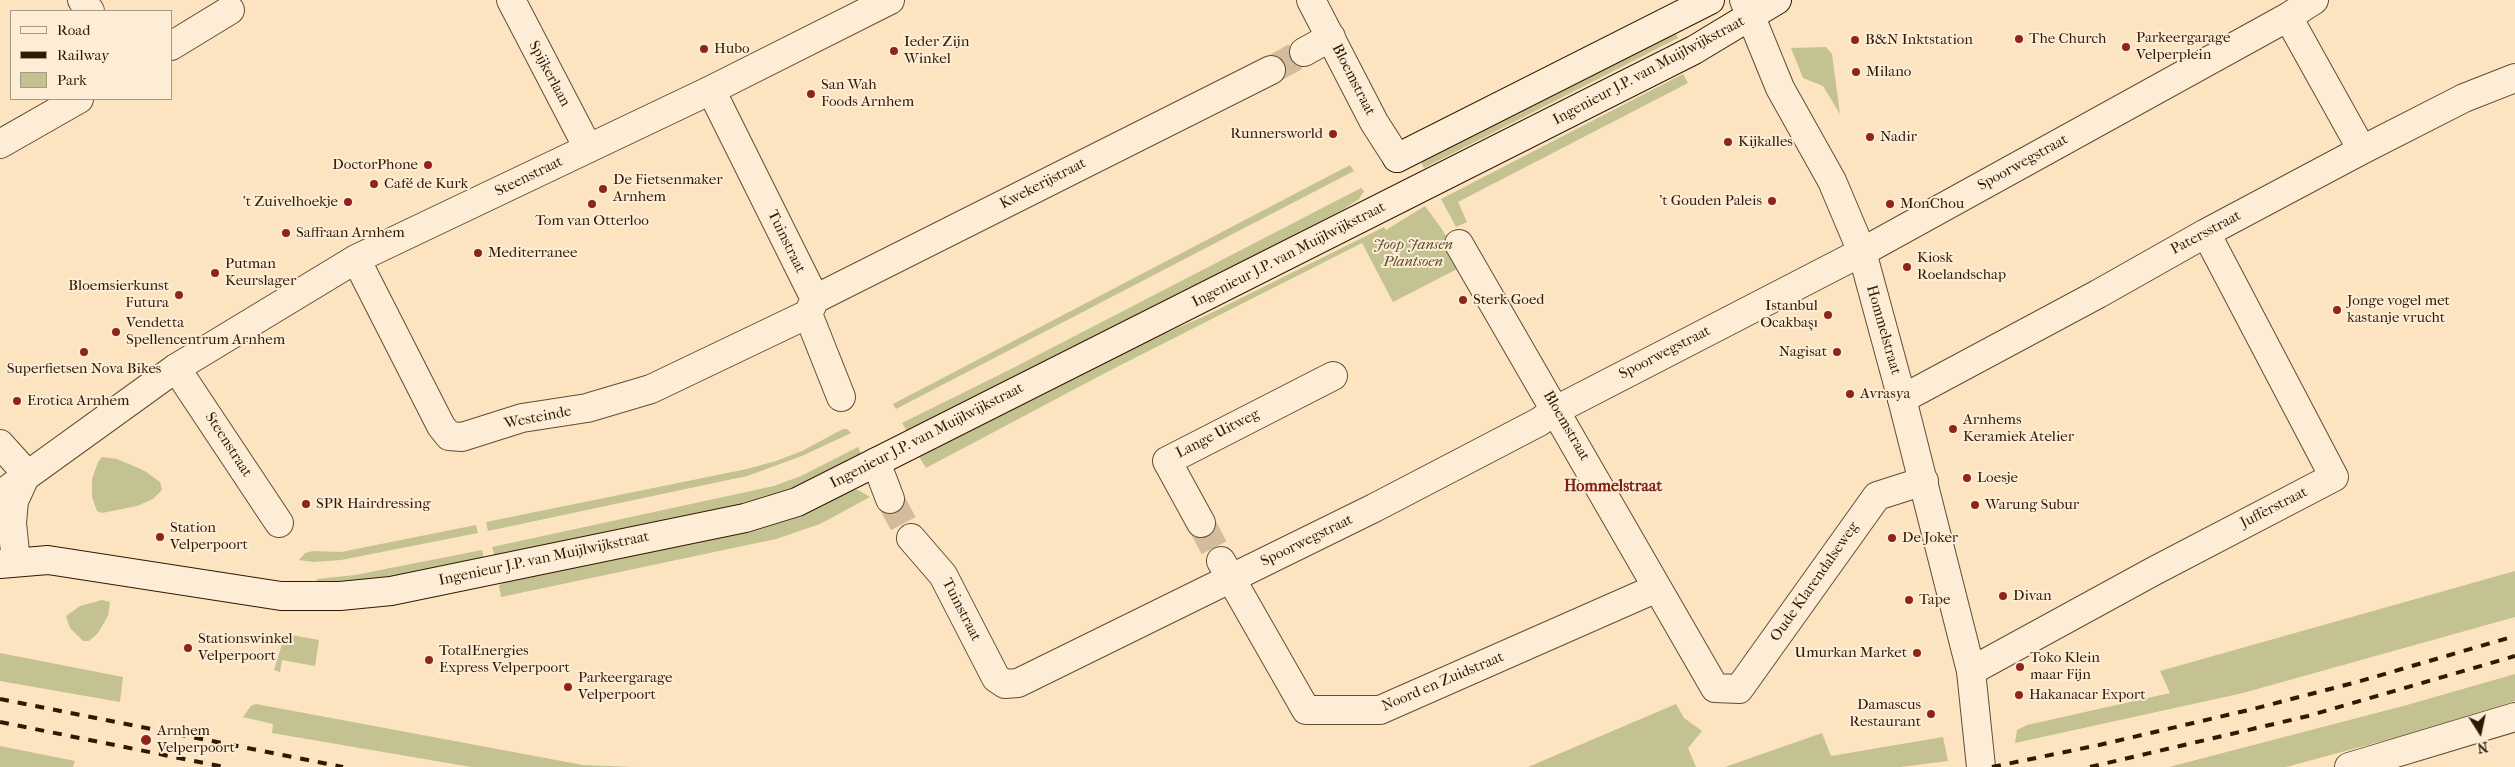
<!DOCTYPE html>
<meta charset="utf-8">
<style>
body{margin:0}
#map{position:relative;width:2515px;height:767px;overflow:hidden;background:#fce4c1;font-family:"IM FELL French Canon",serif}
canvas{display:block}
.legend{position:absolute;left:10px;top:10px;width:162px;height:90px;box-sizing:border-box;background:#fdedd7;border:1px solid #ab9882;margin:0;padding:6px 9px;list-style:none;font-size:15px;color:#301902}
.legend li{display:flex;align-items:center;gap:10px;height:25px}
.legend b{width:25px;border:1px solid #ab9882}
.north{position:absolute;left:2455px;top:707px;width:50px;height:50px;-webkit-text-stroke:4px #fdedd7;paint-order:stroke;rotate:170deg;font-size:14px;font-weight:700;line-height:20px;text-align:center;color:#301902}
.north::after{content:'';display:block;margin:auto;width:18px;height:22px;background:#301902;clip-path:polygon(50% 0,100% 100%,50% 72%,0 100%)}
</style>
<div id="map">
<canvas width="2515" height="767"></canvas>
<ul class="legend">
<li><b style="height:6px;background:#fdedd7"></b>Road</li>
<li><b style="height:6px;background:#301902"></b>Railway</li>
<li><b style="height:14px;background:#c4c290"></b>Park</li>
</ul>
<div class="north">N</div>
</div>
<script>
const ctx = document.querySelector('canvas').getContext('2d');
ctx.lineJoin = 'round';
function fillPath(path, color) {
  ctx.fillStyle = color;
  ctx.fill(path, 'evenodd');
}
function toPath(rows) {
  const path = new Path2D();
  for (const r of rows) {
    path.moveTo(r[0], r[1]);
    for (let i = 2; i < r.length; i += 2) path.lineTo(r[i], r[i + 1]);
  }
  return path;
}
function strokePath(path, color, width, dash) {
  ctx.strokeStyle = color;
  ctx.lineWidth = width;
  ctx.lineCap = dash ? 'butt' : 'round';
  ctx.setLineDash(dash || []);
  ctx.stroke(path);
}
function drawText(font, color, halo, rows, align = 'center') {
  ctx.font = font + ' "IM FELL French Canon",serif';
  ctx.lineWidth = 4;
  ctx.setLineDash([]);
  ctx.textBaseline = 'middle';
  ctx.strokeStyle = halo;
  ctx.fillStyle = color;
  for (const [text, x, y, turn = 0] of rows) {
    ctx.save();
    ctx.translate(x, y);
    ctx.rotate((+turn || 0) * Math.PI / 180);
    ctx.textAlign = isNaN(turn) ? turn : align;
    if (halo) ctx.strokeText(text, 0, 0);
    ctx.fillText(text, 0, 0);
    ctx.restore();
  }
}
const green = toPath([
 [1673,28,1678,38,1424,168,1419,158],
 [1826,47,1832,54,1840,114,1823,86,1803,78,1791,48],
 [1683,74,1688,83,1458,202,1467,222,1456,227,1441,199],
 [1350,165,1354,171,896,409,893,404],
 [1361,188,1364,191,1359,199,1344,209,1097,338,908,433,902,423,1011,369],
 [1425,206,1441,228,1463,263,1463,266,1393,302,1362,243,1105,373,926,468,917,453,1090,366,1205,316,1384,227,1386,230],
 [843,429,847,429,851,433,802,456,747,476,488,531,486,522,747,469,776,461,802,451],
 [858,447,864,460,748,508,496,561,492,547,774,486,801,476],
 [102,457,117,459,145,471,160,482,162,490,153,499,137,506,102,513,97,511,92,497,92,479,98,462],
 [849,489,858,490,870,497,820,524,776,539,501,597,499,585,532,571],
 [476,525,478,533,341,560,313,562,299,560,305,553,313,551,341,552],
 [482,550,485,563,350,585,316,583,317,579,355,575],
 [2515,571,2515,617,2243,693,2015,743,2017,730,2027,725,2170,693,2160,671],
 [102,600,110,602,108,616,98,633,89,641,83,641,70,628,66,616,80,606],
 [285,634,319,640,315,666,282,660,280,672,274,670],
 [0,653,123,677,120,702,0,681],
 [2515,674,2515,701,2416,732,2286,767,2169,767,2407,705],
 [256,704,583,765,634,767,471,767,272,733,273,724,243,717,251,706],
 [1676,704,1684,718,1702,731,1688,748,1696,767,1528,767],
 [1822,733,1831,756,1943,737,1948,761,1900,767,1725,767],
 [0,746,75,761,73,767,0,767]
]);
const minorTunnel = toPath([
 [1271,70,1304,52],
 [890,499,911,538],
 [1201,523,1221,561]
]);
const pedestrian = toPath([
 [176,368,279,523]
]);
const minor = toPath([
 [82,0,90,11],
 [511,0,588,148],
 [1311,0,1374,122,1397,158],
 [2288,17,2362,150],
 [171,46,230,10],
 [1304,52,1331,37],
 [711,90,815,299],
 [0,144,79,99],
 [1459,244,1715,688,1739,689,1877,496,1924,481],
 [356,259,441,426,449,436,462,437,522,418,587,408,651,389,808,314],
 [815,299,1271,70],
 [815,299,808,314,841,397],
 [1902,399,2098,294,2206,233,2362,150,2464,98,2515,78],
 [0,444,27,474],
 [876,462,890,499],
 [0,495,176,368,356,259,711,90,890,0],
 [1201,523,1167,461,1333,376],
 [911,538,943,575,996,678,1005,684,1018,683,1374,508,1539,422,1556,410,1862,252,2288,17,2314,0],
 [1221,561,1306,710,1380,710,1657,588],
 [16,562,12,523,14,501,26,475],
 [1971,671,2154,571,2334,477,2206,233],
 [2349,767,2515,717]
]);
const tertiary = toPath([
 [1744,0,1780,88,1832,181,1862,252,1902,399,1971,671,1981,767]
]);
const secondary = toPath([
 [1397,158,1710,0],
 [0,564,48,560,281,596,340,596,391,591,745,518,797,502,1694,50,1777,0]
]);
const rail = toPath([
 [0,699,343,767],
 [0,722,224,767],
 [1992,767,2099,745,2253,709,2357,682,2515,636],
 [2090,767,2308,716,2515,656]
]);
const markers = [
 [2019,39,5,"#8f2418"],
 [1855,40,5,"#8f2418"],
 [2126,47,5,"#8f2418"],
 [704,49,5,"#8f2418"],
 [894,51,5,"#8f2418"],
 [1856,72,5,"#8f2418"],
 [811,94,5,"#8f2418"],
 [1333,134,5,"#8f2418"],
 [1870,137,5,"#8f2418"],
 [1728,142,5,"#8f2418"],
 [428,165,5,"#8f2418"],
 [374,184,5,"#8f2418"],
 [603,189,5,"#8f2418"],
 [1772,201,5,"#8f2418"],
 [348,202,5,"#8f2418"],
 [592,204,5,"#8f2418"],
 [1890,204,5,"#8f2418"],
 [286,233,5,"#8f2418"],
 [478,253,5,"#8f2418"],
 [1907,267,5,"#8f2418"],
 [215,273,5,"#8f2418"],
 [179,295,5,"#8f2418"],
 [1463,300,5,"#8f2418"],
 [2337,310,5,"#8f2418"],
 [1828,315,5,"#8f2418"],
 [116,332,5,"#8f2418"],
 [84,352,5,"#8f2418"],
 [1837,352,5,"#8f2418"],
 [1850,394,5,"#8f2418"],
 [17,401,5,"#8f2418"],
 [1953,429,5,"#8f2418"],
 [1967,478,5,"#8f2418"],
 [306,504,5,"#8f2418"],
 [1975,505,5,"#8f2418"],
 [160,537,5,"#8f2418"],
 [1892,538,5,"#8f2418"],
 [2003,596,5,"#8f2418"],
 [1909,600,5,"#8f2418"],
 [188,648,5,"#8f2418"],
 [1917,653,5,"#8f2418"],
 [429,660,5,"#8f2418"],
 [2020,667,5,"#8f2418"],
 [568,687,5,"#8f2418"],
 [2019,695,5,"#8f2418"],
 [1931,714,5,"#8f2418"],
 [146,740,6,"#8f2418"]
];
const poiNames = [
 ["Parkeergarage",2136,38],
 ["Velperplein",2136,55],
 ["The Church",2029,39],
 ["B&N Inktstation",1865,40],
 ["Ieder Zijn",904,42],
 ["Winkel",904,59],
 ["Hubo",714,49],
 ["Milano",1866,72],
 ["San Wah",821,85],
 ["Foods Arnhem",821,102],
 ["Runnersworld",1323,134,"right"],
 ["Nadir",1880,137],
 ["Kijkalles",1738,142],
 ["DoctorPhone",418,165,"right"],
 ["De Fietsenmaker",613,180],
 ["Arnhem",613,197],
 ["Café de Kurk",384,184],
 ["'t Gouden Paleis",1762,201,"right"],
 ["'t Zuivelhoekje",338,202,"right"],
 ["MonChou",1900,204],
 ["Tom van Otterloo",592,221,"center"],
 ["Saffraan Arnhem",296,233],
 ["Mediterranee",488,253],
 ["Kiosk",1917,258],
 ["Roelandschap",1917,275],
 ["Putman",225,264],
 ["Keurslager",225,281],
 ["Bloemsierkunst",169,286,"right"],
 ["Futura",169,303,"right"],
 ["Sterk Goed",1473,300],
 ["Jonge vogel met",2347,301],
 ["kastanje vrucht",2347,318],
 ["Istanbul",1818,306,"right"],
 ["Ocakbaşı",1818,323,"right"],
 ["Vendetta",126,323],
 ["Spellencentrum Arnhem",126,340],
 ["Nagisat",1827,352,"right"],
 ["Superfietsen Nova Bikes",84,369,"center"],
 ["Avrasya",1860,394],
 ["Erotica Arnhem",27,401],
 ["Arnhems",1963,420],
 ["Keramiek Atelier",1963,437],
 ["Loesje",1977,478],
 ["SPR Hairdressing",316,504],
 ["Warung Subur",1985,505],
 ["Station",170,528],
 ["Velperpoort",170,545],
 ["De Joker",1902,538],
 ["Divan",2013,596],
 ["Tape",1919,600],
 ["Stationswinkel",198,639],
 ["Velperpoort",198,656],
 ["TotalEnergies",439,651],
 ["Express Velperpoort",439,668],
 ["Umurkan Market",1907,653,"right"],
 ["Toko Klein",2030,658],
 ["maar Fijn",2030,675],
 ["Parkeergarage",578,678],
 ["Velperpoort",578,695],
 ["Hakanacar Export",2029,695],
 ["Damascus",1921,705,"right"],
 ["Restaurant",1921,722,"right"],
 ["Arnhem",157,731],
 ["Velperpoort",157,748]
];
const streetNames = [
 ["Ingenieur J.P. van Muijlwijkstraat",1649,71,-28],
 ["Spijkerlaan",549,74,62],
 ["Bloemstraat",1353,80,63],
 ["Spoorwegstraat",2023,163,-29],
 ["Steenstraat",529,177,-26],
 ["Kwekerijstraat",1043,184,-27],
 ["Patersstraat",2206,233,-28],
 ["Tuinstraat",786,242,64],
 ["Ingenieur J.P. van Muijlwijkstraat",1289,255,-27],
 ["Hommelstraat",1883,330,74],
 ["Spoorwegstraat",1665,353,-27],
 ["Westeinde",538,418,-11],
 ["Bloemstraat",1566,426,60],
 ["Lange Uitweg",1218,434,-27],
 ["Ingenieur J.P. van Muijlwijkstraat",927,436,-27],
 ["Steenstraat",228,445,57],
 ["Jufferstraat",2274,508,-27],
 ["Spoorwegstraat",1307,541,-26],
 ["Ingenieur J.P. van Muijlwijkstraat",544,559,-12],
 ["Oude Klarendalseweg",1815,582,-55],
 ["Tuinstraat",961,610,63],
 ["Noord en Zuidstraat",1443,682,-23]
];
const parkNames = [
 ["Joop Jansen",1413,245],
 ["Plantsoen",1413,262]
];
const neighbourhoodNames = [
 ["Hommelstraat",1613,487]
];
fillPath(green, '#c4c290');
strokePath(minorTunnel, '#d3bb9b', 28, [28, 14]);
strokePath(pedestrian, '#634c32', 30);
strokePath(minor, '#634c32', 30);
strokePath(tertiary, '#634c32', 30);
strokePath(secondary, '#301902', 30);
strokePath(pedestrian, '#fdedd7', 28);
strokePath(minor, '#fdedd7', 28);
strokePath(tertiary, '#fdedd7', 28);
strokePath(secondary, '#fdedd7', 28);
strokePath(rail, '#301902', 4, [9, 9]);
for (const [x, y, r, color] of markers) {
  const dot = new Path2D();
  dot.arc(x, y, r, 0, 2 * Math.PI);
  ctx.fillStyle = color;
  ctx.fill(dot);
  strokePath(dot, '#fdedd7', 2);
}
drawText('15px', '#301902', '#fdedd7', poiNames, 'left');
drawText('15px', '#301902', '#fdedd7', streetNames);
drawText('italic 15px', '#5c4c2d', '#fdedd7', parkNames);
drawText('bold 16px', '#7a1f14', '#fdedd7', neighbourhoodNames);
</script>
